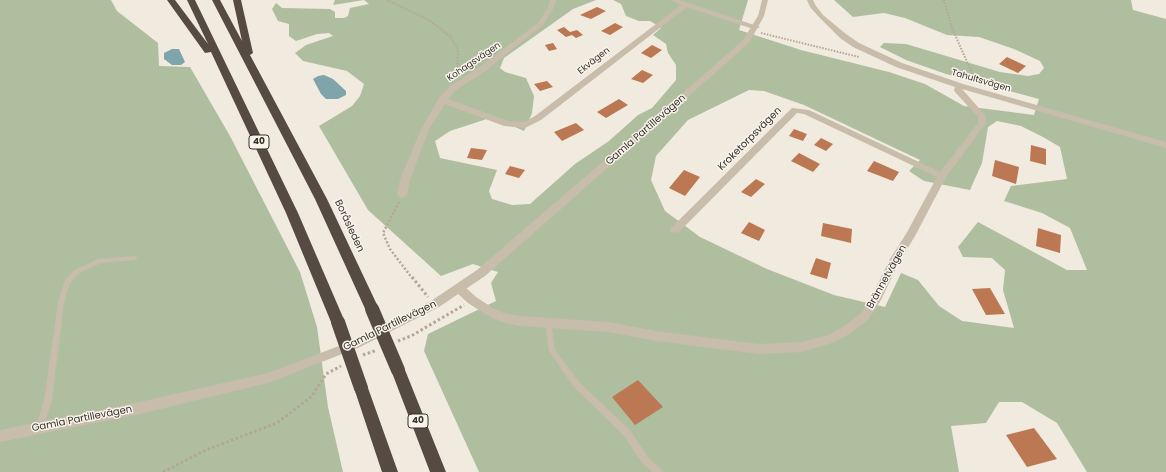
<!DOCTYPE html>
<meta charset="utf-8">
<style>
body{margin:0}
canvas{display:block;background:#f0eadf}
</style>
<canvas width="1166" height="472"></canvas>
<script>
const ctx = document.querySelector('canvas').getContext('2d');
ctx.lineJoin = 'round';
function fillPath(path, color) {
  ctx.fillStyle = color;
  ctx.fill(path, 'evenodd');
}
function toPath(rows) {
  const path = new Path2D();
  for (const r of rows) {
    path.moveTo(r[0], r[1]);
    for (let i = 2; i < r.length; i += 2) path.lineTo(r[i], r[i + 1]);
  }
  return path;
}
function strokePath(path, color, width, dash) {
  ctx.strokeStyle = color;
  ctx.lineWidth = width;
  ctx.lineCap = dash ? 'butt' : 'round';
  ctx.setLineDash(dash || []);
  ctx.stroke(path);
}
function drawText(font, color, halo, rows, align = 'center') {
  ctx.font = font + ' Poppins,sans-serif';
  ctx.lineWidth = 3;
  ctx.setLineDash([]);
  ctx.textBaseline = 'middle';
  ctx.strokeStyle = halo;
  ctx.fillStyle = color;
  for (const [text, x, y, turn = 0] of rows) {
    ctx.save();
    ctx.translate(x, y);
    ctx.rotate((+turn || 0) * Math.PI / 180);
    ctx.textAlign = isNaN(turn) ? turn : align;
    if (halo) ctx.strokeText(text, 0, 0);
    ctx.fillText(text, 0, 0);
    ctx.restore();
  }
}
const green = toPath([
 [0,0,111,0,117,11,158,43,159,66,190,67,230,136,300,272,317,327,328,407,343,472,0,472],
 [335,0,596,0,573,9,504,58,500,68,505,72,526,78,534,96,532,113,524,131,493,117,450,131,435,141,440,158,497,170,489,191,492,199,512,205,530,204,575,164,609,141,638,115,652,108,676,80,676,65,668,53,666,44,653,35,661,28,650,21,639,21,626,16,621,4,613,0,748,0,739,30,801,50,889,72,925,84,964,106,1034,115,1039,99,946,74,906,60,880,47,884,43,906,44,1000,72,1028,76,1039,74,1044,68,1040,61,1014,49,979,37,947,35,905,18,884,13,853,17,834,0,1131,0,1133,10,1166,19,1166,472,1087,472,1057,423,1022,402,999,402,986,423,951,426,959,472,479,472,424,351,428,334,496,301,491,283,498,272,473,264,441,276,368,210,319,126,352,106,360,96,364,84,347,71,303,61,295,53,306,45,333,36,329,33,317,34,296,41,289,36,289,24,278,21,272,9,276,3,282,8,330,9,335,12,335,18,344,18,348,16,350,8,369,4,364,0,333,5],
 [749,90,764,91,804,105,920,160,909,171,924,181,970,190,982,163,988,127,997,121,1021,126,1043,137,1060,147,1067,179,1011,186,1004,201,1042,213,1070,228,1087,270,1067,270,978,222,958,247,963,257,992,258,1005,270,1003,290,1014,328,962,321,939,306,918,280,901,273,885,307,834,295,767,269,700,237,665,211,651,180,656,156,688,120]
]);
const water = toPath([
 [172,49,179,49,185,62,181,65,172,65,164,59,164,53],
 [324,75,333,79,346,91,346,95,338,99,326,99,321,94,313,79,318,76]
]);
const building = toPath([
 [597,7,606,11,591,19,580,15],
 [615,23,623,27,610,35,601,31],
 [564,27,570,32,577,30,583,35,576,38,572,35,566,37,557,30],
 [553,43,557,49,549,51,545,45],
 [652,45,662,50,651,58,641,53],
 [1007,57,1026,66,1018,73,999,64],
 [642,70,653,75,643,83,631,79],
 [547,81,553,87,540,91,534,84],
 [619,99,628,105,606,118,597,112],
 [576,123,584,130,562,141,554,132],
 [794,129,807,134,803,141,789,136],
 [821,138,833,144,826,151,814,145],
 [1031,145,1046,149,1046,165,1030,161],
 [471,148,487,150,482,160,467,158],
 [799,153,820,164,813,172,791,161],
 [995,160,1019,167,1016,184,992,176],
 [874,161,899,172,893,181,867,171],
 [510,166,525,170,519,178,505,174],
 [684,170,700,177,685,196,669,188],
 [756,179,765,184,751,197,741,192],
 [749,222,765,230,759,241,741,233],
 [823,223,852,229,851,243,821,236],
 [1038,228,1061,235,1060,253,1036,246],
 [816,258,831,263,827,279,810,274],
 [990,288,1005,314,986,315,972,289],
 [638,380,663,407,635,425,612,397],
 [1034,428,1057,459,1027,467,1006,435]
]);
const pathFar2 = toPath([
 [387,0,429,20,451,37,458,50,457,76],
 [944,0,952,28,976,82],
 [761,33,859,57]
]);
const pathFar1 = toPath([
 [399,202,383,233,390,249,412,278]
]);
const path = toPath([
 [412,277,428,297],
 [398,341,411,336,464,305],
 [363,355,377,350],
 [163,472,206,450,277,423,312,396,326,374,341,366]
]);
const service = toPath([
 [134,256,136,256,137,258,136,260,134,260,101,263,78,274,70,283,64,302,52,400,43,430,40,431,37,430,36,427,44,400,58,302,65,280,74,270,98,259,134,256],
 [548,319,550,320,551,322,555,350,579,382,630,430,648,457,661,469,662,472,652,472,642,463,624,436,573,386,549,351,545,322,546,320,548,319]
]);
const minor = toPath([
 [550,0,556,0,553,9,543,25,484,72,456,90,448,99,508,121,524,122,535,116,681,5,670,0,680,0,760,27,756,29,753,29,687,7,541,120,525,128,504,126,445,104,429,129,410,180,407,195,402,198,399,197,397,195,400,180,421,129,439,98,450,86,478,68,538,23,547,9,550,0],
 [807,0,813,0,816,6,823,15,846,34,859,43,902,63,963,84,1166,142,1166,148,962,89,985,115,986,123,946,177,915,236,898,264,881,300,869,319,851,333,835,342,802,352,759,354,656,341,608,332,520,326,501,322,485,314,468,303,456,292,455,289,456,286,460,285,464,286,476,297,493,308,503,313,520,316,608,322,656,331,759,344,802,342,828,335,843,327,861,313,873,294,890,259,906,234,937,177,804,114,797,113,679,232,675,233,671,232,670,229,792,108,809,110,940,172,978,123,978,117,955,92,954,90,955,87,896,67,853,47,840,38,819,17,810,7,807,0]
]);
const tertiary = toPath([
 [762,0,768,0,764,16,749,43,485,276,439,307,360,347,268,383,144,413,0,442,0,430,144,401,268,373,352,341,431,301,477,270,715,65,743,40,758,16,762,0]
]);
const motorway = toPath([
 [167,0,175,0,208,44,187,0,195,0,298,213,345,322,343,326,338,328,333,326,331,322,286,213,211,52,205,53,167,0],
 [212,0,220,0,242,41,233,0,241,0,253,53,250,55,327,199,379,309,377,313,372,314,367,313,315,199,212,0],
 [398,364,403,366,405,370,446,472,430,472,391,370,393,366,398,364],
 [361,381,366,383,368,388,398,472,382,472,354,388,356,383,361,381]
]);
const motorwayBridge = toPath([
 [372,309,398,370],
 [338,322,361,388]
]);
const farStreetnames = [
 ["Ekvägen",594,61,-38],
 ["Kohagsvägen",474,62,-34],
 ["Tahultsvägen",981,81,16]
];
const shields = [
 [259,142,20],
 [418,421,20]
];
const shieldNames = [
 ["40",259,142],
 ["40",418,421]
];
const streetNames = [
 ["Gamla Partillevägen",646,130,-41],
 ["Kroketorpsvägen",750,139,-45],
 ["Boråsleden",349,226,65],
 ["Brännetvägen",887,277,-61],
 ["Gamla Partillevägen",390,326,-26],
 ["Gamla Partillevägen",82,419,-11]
];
fillPath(green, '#b0bea0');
fillPath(water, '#80a4ab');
fillPath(building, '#bb7852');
strokePath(pathFar2, '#b3a696', 2, [1.5, 1.5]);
strokePath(pathFar1, '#b3a696', 2.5, [2, 2]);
strokePath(path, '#b3a696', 3, [2.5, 2.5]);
fillPath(service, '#c8bcab');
fillPath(minor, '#c8bcab');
fillPath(tertiary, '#c8bcab');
fillPath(motorway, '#564b42');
strokePath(motorwayBridge, '#564b42', 14);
drawText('9px', '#362f2a', '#f8f4eb', farStreetnames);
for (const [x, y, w] of shields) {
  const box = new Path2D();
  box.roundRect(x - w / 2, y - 7, w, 14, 3);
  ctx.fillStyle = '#f8f4eb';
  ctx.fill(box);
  strokePath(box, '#362f2a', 1);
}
drawText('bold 9px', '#362f2a', null, shieldNames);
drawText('10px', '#362f2a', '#f8f4eb', streetNames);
</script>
